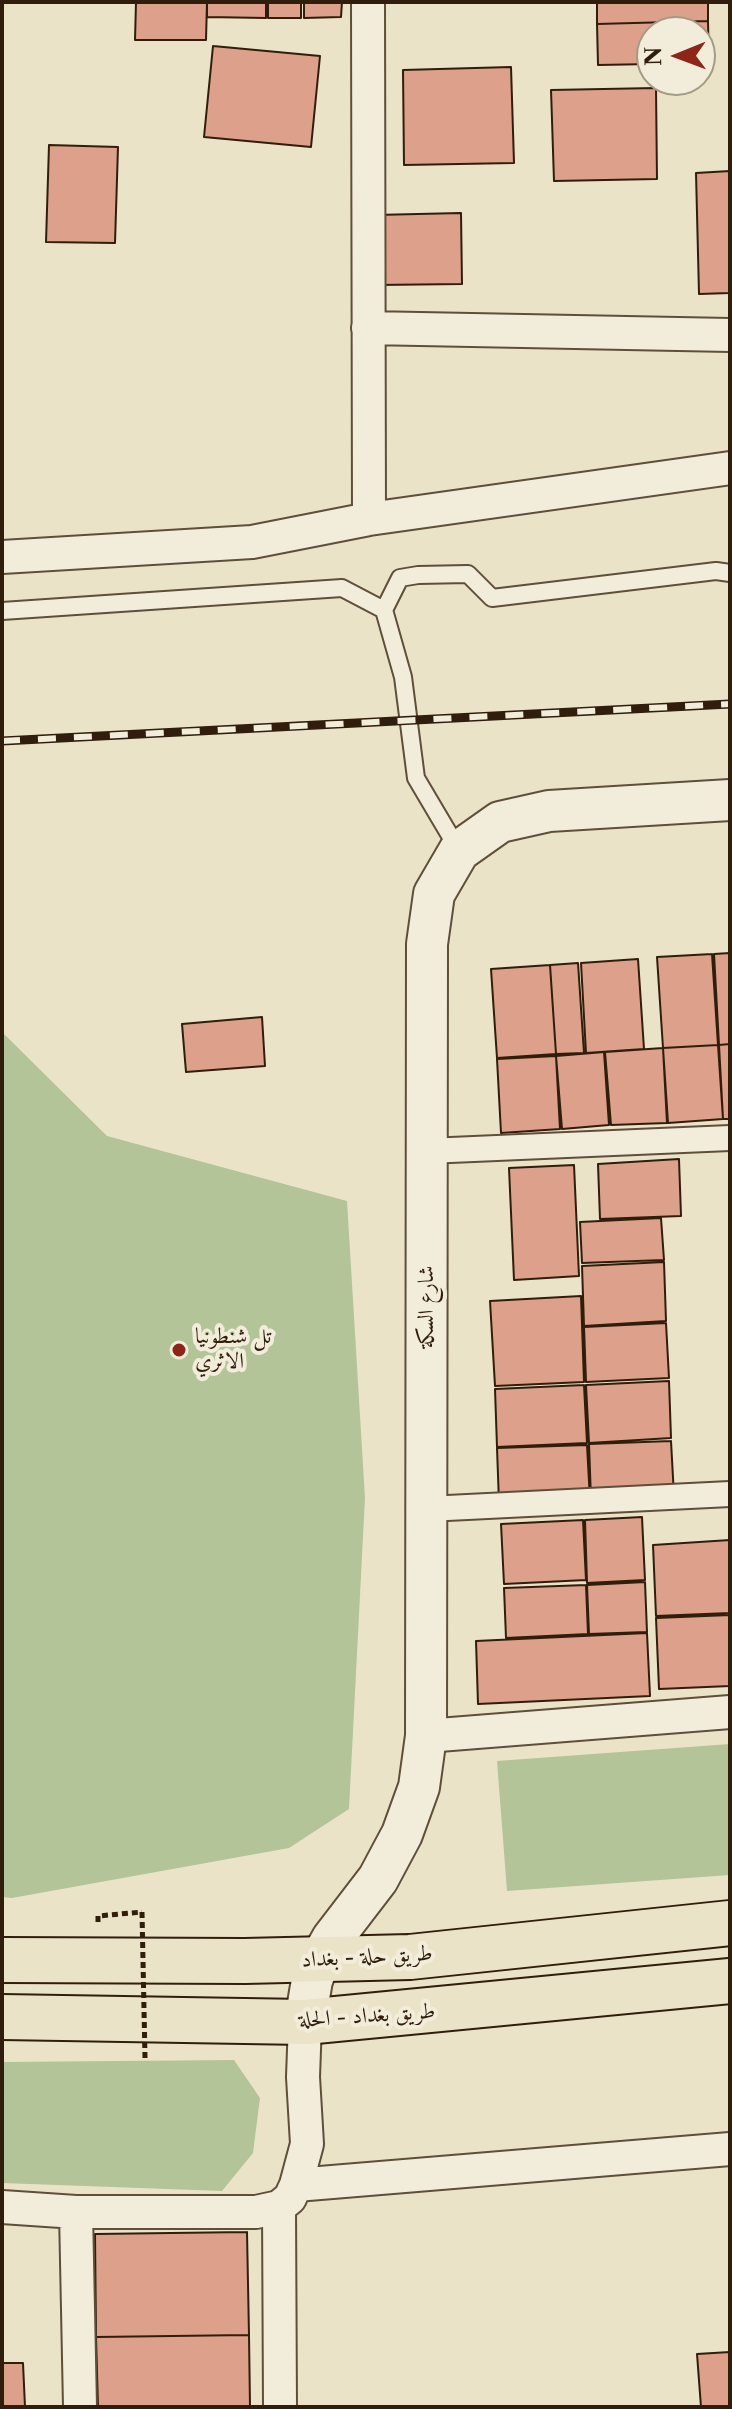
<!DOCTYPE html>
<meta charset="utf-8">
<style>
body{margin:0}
#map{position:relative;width:732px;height:2409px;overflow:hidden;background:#ebe3c8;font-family:"Libre Caslon Text",serif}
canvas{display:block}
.frame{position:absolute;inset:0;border:4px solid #301d0b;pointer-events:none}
.north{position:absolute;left:636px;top:16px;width:80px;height:80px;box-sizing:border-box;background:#f2eddb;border:2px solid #a49a88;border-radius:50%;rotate:269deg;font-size:22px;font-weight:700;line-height:32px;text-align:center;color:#301d0b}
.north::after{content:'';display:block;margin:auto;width:28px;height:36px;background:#8f2418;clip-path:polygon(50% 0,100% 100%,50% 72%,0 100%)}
</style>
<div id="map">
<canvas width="732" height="2409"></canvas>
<div class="frame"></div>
<div class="north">N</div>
</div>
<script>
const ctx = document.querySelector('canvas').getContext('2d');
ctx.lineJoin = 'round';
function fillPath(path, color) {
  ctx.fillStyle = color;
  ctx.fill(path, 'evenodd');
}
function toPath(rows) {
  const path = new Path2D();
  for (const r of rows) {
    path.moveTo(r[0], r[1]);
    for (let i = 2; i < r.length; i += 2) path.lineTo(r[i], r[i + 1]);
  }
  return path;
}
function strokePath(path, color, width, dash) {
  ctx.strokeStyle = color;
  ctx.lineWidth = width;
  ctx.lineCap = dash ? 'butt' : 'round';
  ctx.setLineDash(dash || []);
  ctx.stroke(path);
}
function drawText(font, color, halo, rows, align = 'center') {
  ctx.font = font + ' "Libre Caslon Text",Amiri,serif';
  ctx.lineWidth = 8;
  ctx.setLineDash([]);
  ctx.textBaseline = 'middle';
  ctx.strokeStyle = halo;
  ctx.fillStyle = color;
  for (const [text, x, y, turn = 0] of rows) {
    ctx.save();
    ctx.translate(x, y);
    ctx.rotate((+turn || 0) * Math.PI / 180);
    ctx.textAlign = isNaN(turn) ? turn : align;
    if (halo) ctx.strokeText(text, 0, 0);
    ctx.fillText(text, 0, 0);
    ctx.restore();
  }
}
const green = toPath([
 [2,1032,107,1136,347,1201,365,1498,349,1809,289,1848,12,1898,2,1897],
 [730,1744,730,1875,507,1891,497,1761],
 [234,2060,260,2098,253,2153,222,2191,2,2183,2,2062]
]);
const building = toPath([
 [136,2,207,2,206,40,135,40,136,2],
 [207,2,266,2,266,18,207,17,207,2],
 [268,2,301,2,301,18,268,18,268,2],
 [304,2,342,2,341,17,304,18,304,2],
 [597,2,708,2,708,21,597,24,597,2],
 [708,21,709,62,700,62,700,32,652,32,652,64,598,65,597,24,708,21],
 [213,46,320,56,311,147,204,137,213,46],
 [511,67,514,163,404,165,403,70,511,67],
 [656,88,657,179,554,181,551,90,656,88],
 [49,145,118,147,115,243,46,242,49,145],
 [730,171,730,293,699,294,696,173,730,171],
 [461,213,462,284,376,285,375,215,461,213],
 [730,953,730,1044,719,1045,714,954,730,953],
 [712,954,718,1045,663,1048,657,957,712,954],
 [638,959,644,1049,586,1053,581,963,638,959],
 [578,963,584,1053,556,1054,550,965,578,963],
 [550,965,556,1054,497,1058,491,969,550,965],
 [262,1017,265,1066,186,1072,182,1024,262,1017],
 [730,1044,730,1119,723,1119,719,1045,730,1044],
 [718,1045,723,1119,668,1123,663,1048,718,1045],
 [663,1048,667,1123,611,1125,605,1052,663,1048],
 [604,1052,609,1125,562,1129,556,1056,604,1052],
 [556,1056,560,1129,501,1133,497,1059,556,1056],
 [679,1159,681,1216,600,1219,598,1164,679,1159],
 [574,1165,579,1276,514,1280,509,1168,574,1165],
 [661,1218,664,1260,582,1263,580,1222,661,1218],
 [664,1262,666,1321,584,1326,582,1266,664,1262],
 [581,1296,584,1382,495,1386,490,1301,581,1296],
 [666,1323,669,1378,586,1382,584,1327,666,1323],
 [669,1381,671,1438,589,1443,586,1385,669,1381],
 [584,1385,587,1443,497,1447,495,1389,584,1385],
 [671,1441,674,1496,591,1499,589,1444,671,1441],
 [587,1445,590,1500,499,1503,497,1448,587,1445],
 [642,1517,645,1580,587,1583,585,1520,642,1517],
 [583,1520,586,1580,504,1584,501,1524,583,1520],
 [730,1540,730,1613,656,1616,653,1545,730,1540],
 [645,1582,647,1632,589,1634,587,1585,645,1582],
 [586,1585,588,1634,506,1638,504,1588,586,1585],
 [730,1615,730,1686,659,1689,656,1618,730,1615],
 [647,1633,650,1696,478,1704,476,1641,647,1633],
 [247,2232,249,2335,96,2337,95,2234,247,2232],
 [249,2335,250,2407,98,2407,96,2337,249,2335],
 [730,2352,730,2407,701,2407,697,2354,730,2352],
 [2,2363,23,2363,25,2407,2,2407,2,2363]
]);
const path = toPath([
 [98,1922,98,1916,142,1912]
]);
const service = toPath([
 [384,610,400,578,418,575,468,574,492,598,716,571,730,573],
 [2,611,342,588,384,610,403,677,416,778,458,849]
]);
const pedestrian = toPath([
 [427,1151,730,1138],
 [427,1509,730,1494]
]);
const minor = toPath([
 [368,2,369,519],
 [368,328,730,335],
 [2,557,252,542,369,519,730,468],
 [426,1736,730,1712],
 [296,2185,730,2149],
 [2,2207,76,2212,256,2212,279,2207,290,2198,296,2185,307,2144,303,2077,305,2022],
 [279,2207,280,2407],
 [76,2212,80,2407]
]);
const tertiary = toPath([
 [305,2022,312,1980,320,1960,332,1939,378,1879,402,1834,419,1787,426,1736,427,944,434,894,459,851,500,822,549,811,730,800]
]);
const primary = toPath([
 [2,1960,245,1961,410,1957,730,1923],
 [2,2017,305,2022,730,1981]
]);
const rail = toPath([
 [2,741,730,704]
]);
const pathBridge = toPath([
 [142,1912,145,2058]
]);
const markers = [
 [179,1350,8,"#8f2418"]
];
const streetNames = [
 ["شارع السكة",427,1307,-90],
 ["طريق حلة - بغداد",367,1957,-3],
 ["طريق بغداد - الحلة",367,2016,-4]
];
const poiNames = [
 ["تل شنطونيا",195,1337],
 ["الاثري",195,1362]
];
fillPath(green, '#b3c499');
fillPath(building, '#dda08b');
strokePath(building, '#301d0b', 2);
strokePath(service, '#5f4e3a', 20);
strokePath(pedestrian, '#5f4e3a', 28);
strokePath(minor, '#5f4e3a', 36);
strokePath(tertiary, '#5f4e3a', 44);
strokePath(primary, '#301d0b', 48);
strokePath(path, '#301d0b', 5, [6, 4]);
strokePath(service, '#f2eddb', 16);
strokePath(pedestrian, '#f2eddb', 24);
strokePath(minor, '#f2eddb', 32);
strokePath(tertiary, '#f2eddb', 40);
strokePath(primary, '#ebe3c8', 44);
strokePath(rail, '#301d0b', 9);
strokePath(rail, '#f2eddb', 6, [18]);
strokePath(pathBridge, '#301d0b', 5, [6, 4]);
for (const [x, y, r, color] of markers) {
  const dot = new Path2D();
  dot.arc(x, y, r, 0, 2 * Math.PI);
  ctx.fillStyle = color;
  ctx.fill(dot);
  strokePath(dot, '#f2eddb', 3);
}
drawText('22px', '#301d0b', '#f2eddb', streetNames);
drawText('22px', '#301d0b', '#f2eddb', poiNames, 'left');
</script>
